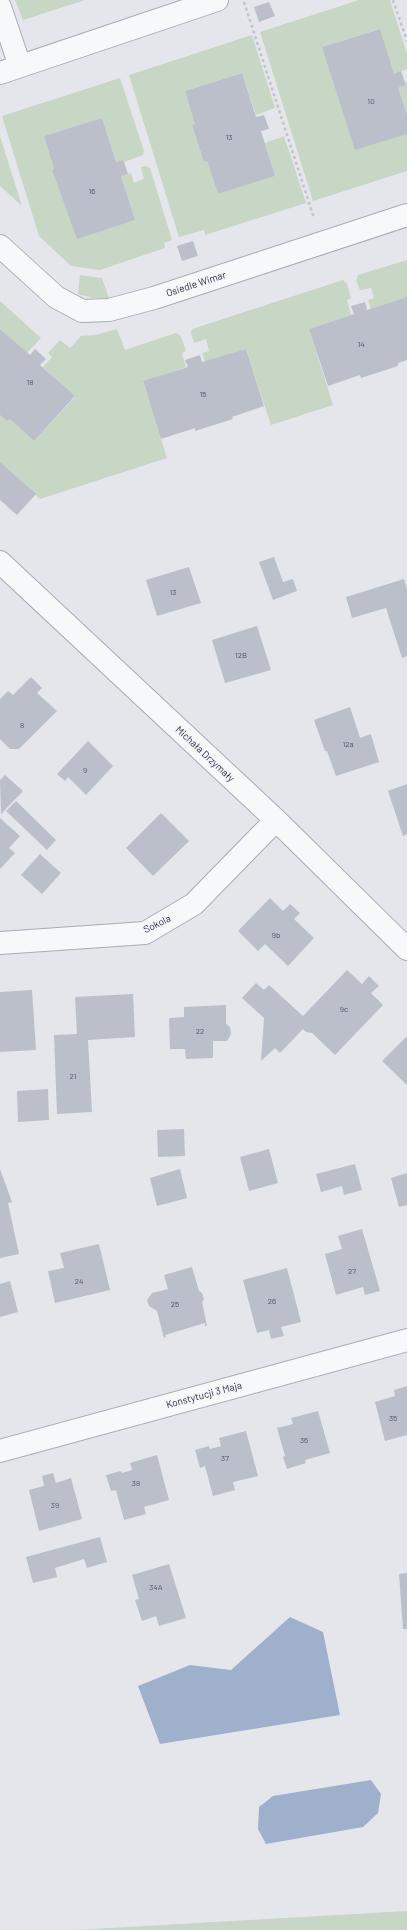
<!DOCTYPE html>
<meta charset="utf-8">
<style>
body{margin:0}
canvas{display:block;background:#e4e6ec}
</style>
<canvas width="407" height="1930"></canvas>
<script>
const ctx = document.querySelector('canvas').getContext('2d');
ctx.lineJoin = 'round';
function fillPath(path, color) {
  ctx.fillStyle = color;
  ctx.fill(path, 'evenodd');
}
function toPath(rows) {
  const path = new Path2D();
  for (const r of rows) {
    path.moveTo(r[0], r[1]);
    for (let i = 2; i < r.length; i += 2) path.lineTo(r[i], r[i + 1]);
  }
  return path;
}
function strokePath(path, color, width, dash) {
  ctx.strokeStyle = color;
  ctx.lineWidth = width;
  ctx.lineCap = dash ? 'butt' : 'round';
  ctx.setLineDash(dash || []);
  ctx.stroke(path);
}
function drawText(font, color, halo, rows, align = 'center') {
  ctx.font = font + ' Barlow,sans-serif';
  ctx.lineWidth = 3;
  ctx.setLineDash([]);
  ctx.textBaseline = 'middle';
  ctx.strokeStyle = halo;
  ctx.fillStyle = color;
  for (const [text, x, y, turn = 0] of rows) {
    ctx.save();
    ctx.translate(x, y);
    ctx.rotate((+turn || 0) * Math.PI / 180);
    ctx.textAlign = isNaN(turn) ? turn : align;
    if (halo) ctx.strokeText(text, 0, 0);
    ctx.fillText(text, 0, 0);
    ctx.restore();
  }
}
const green = toPath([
 [15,0,85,0,23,20],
 [359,0,390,0,407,54,407,69,394,74,379,29,322,47,407,134,407,171,313,201,260,32],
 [252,35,275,108,256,115,242,73,185,91,195,124,192,125,204,162,207,161,218,194,275,176,265,143,284,136,306,203,205,235,204,230,179,237,129,75],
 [120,78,144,151,143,155,124,162,123,160,116,162,102,118,44,136,54,169,52,170,77,238,135,220,121,176,131,173,134,183,144,179,141,167,146,166,150,168,172,240,164,243,165,248,100,270,71,266,39,236,2,116],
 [407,82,407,115,398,88,406,85,405,83],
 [0,136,22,206,0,186],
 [407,260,407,297,371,309,368,300,374,298,371,288,360,290,356,280,358,275],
 [80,275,102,278,109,298,93,298,78,294],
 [343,280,347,284,351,298,347,300,351,315,309,329,333,405,271,425,246,349,205,362,202,353,209,351,206,339,194,343,191,333,192,329],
 [0,301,41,338,27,353,0,329],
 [117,329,125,350,176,333,181,336,186,351,182,353,186,367,143,382,167,458,40,499,0,462,0,415,7,421,10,419,34,441,75,397,43,367,52,357,48,353,60,340,70,348,81,336,96,335],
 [407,1911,407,1930,75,1930]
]);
const water = toPath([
 [290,1617,323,1632,340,1715,160,1744,138,1686,190,1665,231,1670],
 [371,1780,381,1794,378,1813,363,1827,266,1844,258,1829,259,1807,273,1796]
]);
const building = toPath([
 [269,2,275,16,259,22,254,7],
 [380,29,394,74,401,71,406,85,398,88,407,115,407,134,355,150,322,47],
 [242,73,256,117,264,115,269,129,261,131,275,176,218,194,207,161,204,162,192,125,195,124,185,91],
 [102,118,116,162,123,160,124,162,128,174,121,176,135,220,77,239,52,170,54,169,44,136],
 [193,241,198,256,182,261,177,246],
 [407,297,407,360,398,363,398,366,361,378,360,375,328,386,309,329,354,314,351,306,365,302,367,310],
 [0,329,30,355,35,349,46,359,40,365,75,396,34,441,10,419,7,421,0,415],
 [246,349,264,406,232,417,233,419,195,431,195,428,161,439,143,381,188,367,185,360,200,355,202,362],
 [0,462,36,494,17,515,0,500],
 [274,557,283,582,293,579,297,591,273,600,259,562],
 [189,567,201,603,157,616,146,580],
 [404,579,407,589,407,656,402,658,386,608,352,618,346,597],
 [257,626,271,670,225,683,212,640],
 [31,677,42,688,37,693,57,711,19,749,10,749,0,739,0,699,8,691,13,695],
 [350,707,360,738,371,734,379,762,336,776,327,751,325,751,314,720],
 [88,741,113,766,86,795,68,777,65,781,57,774],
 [5,775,23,791,1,814,0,780],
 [407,784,407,834,403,836,388,791],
 [16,801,56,840,47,850,6,811],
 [161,813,189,841,153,876,126,848],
 [0,818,20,836,9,848,15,853,0,869],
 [40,854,61,873,42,894,21,875],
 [270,898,283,911,290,904,300,913,294,919,314,938,288,966,265,944,258,951,238,931],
 [347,970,362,984,369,976,379,986,371,993,383,1005,335,1055,312,1033,306,1032,303,1029,280,1053,275,1048,261,1061,264,1018,242,998,256,983,264,990,269,985,303,1016],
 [32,990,36,1050,0,1052,0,992],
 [133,994,135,1037,88,1040,92,1112,57,1114,54,1035,77,1034,75,997],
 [226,1005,226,1024,230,1027,231,1034,227,1041,213,1041,213,1058,186,1059,185,1049,170,1049,169,1018,184,1017,184,1007],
 [407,1036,407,1085,382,1061],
 [48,1089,49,1120,18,1122,17,1091],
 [184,1129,185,1156,158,1157,157,1130],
 [269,1149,278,1183,249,1191,240,1157],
 [355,1164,362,1190,344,1195,342,1186,321,1192,316,1174],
 [0,1169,12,1202,8,1203,19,1254,0,1258],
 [180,1169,187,1198,157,1206,150,1178],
 [407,1173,407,1205,399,1207,391,1178],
 [362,1229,380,1291,365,1295,363,1287,336,1295,325,1254,342,1249,338,1236],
 [99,1244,110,1290,55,1303,48,1271,64,1268,60,1253],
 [192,1267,199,1291,202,1293,204,1299,202,1302,207,1326,205,1326,205,1323,165,1335,166,1337,164,1338,157,1311,149,1306,147,1300,152,1293,168,1289,164,1275],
 [287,1268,301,1322,281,1327,284,1336,271,1339,269,1330,257,1333,243,1280],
 [10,1281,18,1312,0,1317,0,1284],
 [407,1386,407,1435,385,1441,375,1402,395,1396,394,1390],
 [318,1411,330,1453,305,1460,306,1463,287,1469,283,1457,285,1456,277,1428,293,1424,291,1418],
 [246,1431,258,1476,233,1482,235,1490,213,1496,205,1466,200,1468,195,1450,209,1446,210,1449,221,1446,219,1438],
 [157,1455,169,1500,144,1507,146,1514,124,1520,116,1490,111,1491,106,1475,121,1471,122,1473,132,1470,130,1463],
 [53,1473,56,1483,71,1478,82,1519,39,1531,29,1490,44,1486,42,1476],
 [100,1537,107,1562,87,1568,84,1559,55,1568,57,1577,33,1583,26,1557],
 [169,1564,186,1618,159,1626,156,1616,142,1621,135,1600,139,1599,132,1575],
 [407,1573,407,1629,403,1629,399,1574]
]);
const path = toPath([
 [393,0,407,41],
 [244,2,314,218]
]);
const minor = toPath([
 [0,7,20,66],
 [0,73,217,0],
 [0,246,56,297,82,311,109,310,154,298,407,215],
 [0,562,276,820,407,949],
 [0,943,145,933,194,904,276,820],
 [0,1451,407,1340]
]);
const numberNames = [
 ["10",371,101],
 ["13",229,137],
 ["16",92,191],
 ["14",361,344],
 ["18",30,382],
 ["15",203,394],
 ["13",173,592],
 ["12B",241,655],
 ["8",22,725],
 ["12a",348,744],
 ["9",85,770],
 ["9b",276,935],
 ["9c",344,1009],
 ["22",200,1031],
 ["21",73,1076],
 ["27",352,1271],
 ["24",79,1281],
 ["26",272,1301],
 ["25",175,1304],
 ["35",393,1418],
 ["36",304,1440],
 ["37",225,1458],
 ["38",136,1483],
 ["39",55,1505],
 ["34A",156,1587]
];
const streetNames = [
 ["Osiedle Wimar",196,284,-18],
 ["Michała Drzymały",205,754,43],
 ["Sokola",157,924,-26],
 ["Konstytucji 3 Maja",204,1395,-15]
];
fillPath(green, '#c7d6c5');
fillPath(water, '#9fb0cc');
fillPath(building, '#bbbfca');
strokePath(minor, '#a9acb7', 24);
strokePath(path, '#c2c4cb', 2.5, [3, 3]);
strokePath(minor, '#f7f8fa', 22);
drawText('8px', '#4f5466', null, numberNames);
drawText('10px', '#2b3145', '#f4f5f9', streetNames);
</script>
